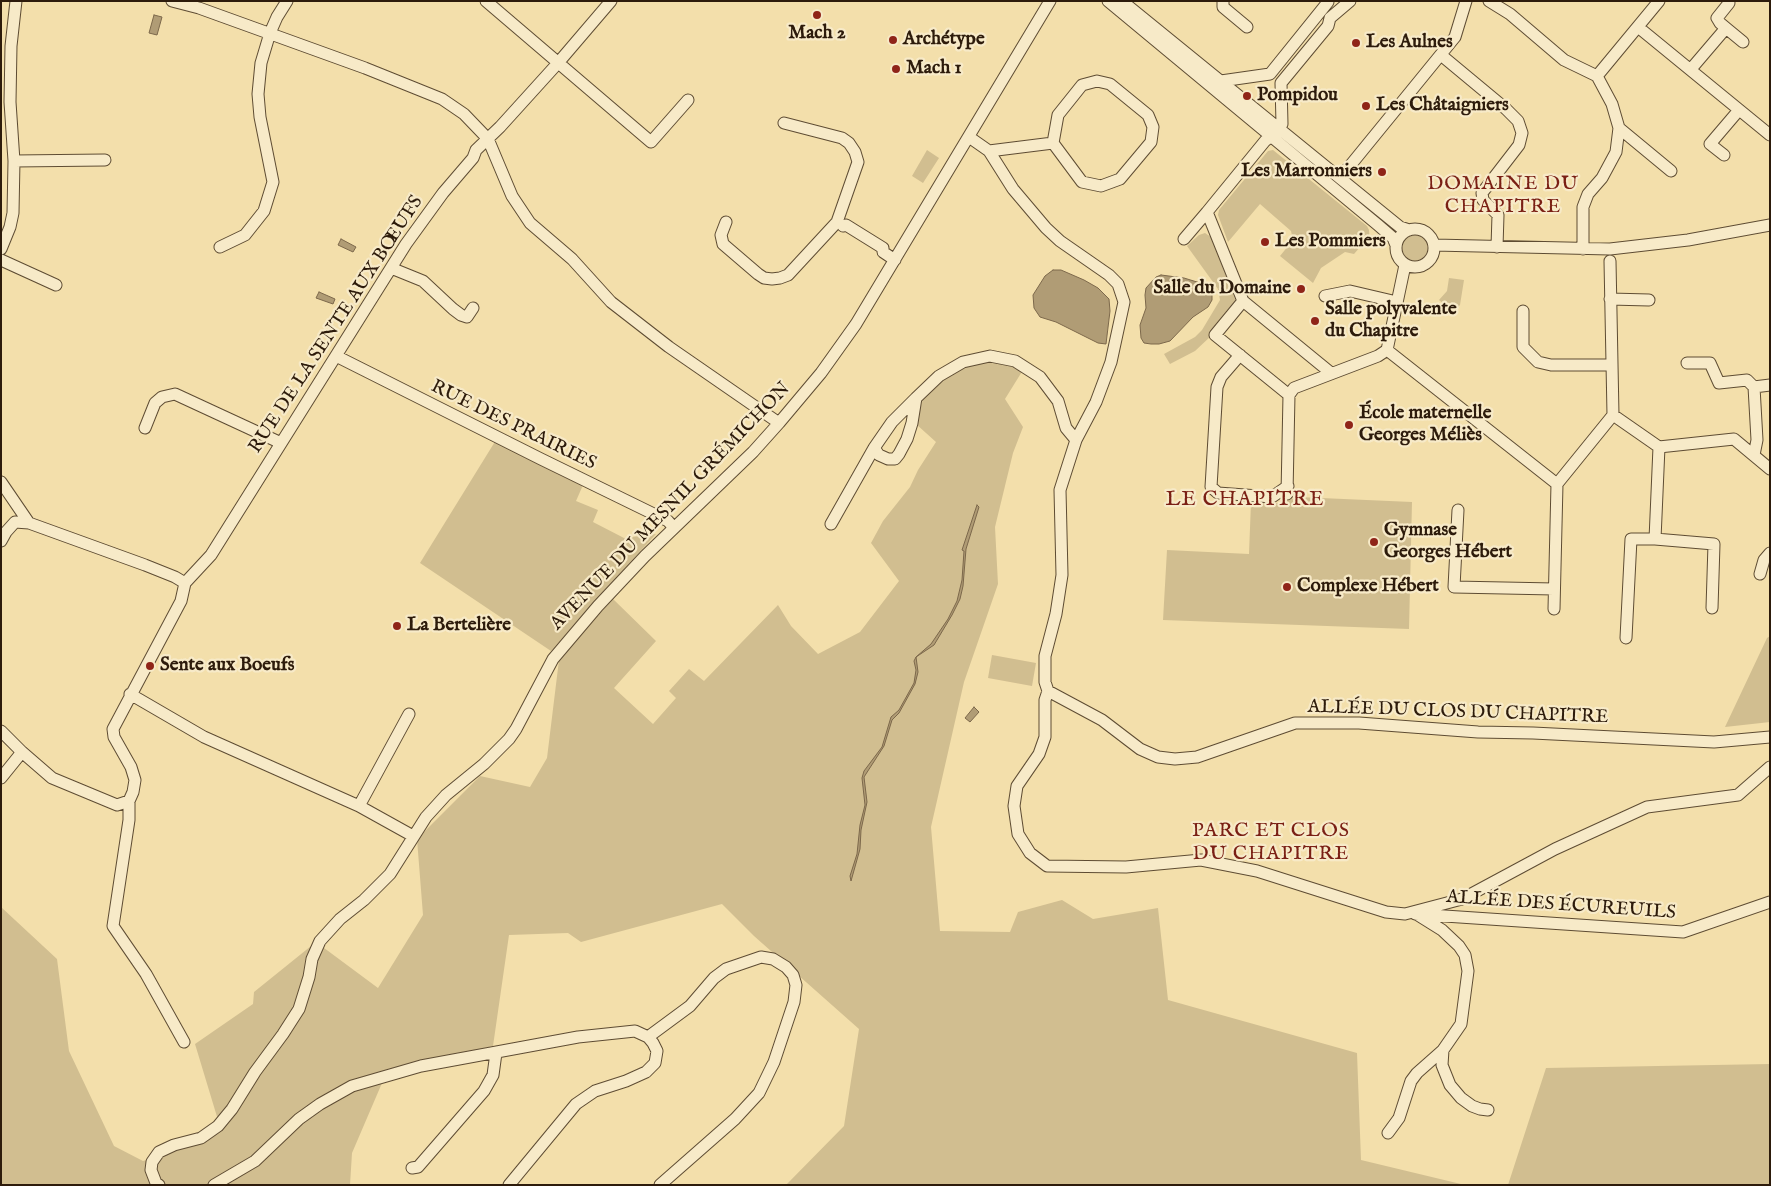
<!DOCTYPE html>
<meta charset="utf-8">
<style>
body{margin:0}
#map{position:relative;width:1771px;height:1186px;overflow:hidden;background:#f3dfab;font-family:"IM FELL English",serif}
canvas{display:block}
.frame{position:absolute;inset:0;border:2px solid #2d1b0b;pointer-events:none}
</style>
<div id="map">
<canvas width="1771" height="1186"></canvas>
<div class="frame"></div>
</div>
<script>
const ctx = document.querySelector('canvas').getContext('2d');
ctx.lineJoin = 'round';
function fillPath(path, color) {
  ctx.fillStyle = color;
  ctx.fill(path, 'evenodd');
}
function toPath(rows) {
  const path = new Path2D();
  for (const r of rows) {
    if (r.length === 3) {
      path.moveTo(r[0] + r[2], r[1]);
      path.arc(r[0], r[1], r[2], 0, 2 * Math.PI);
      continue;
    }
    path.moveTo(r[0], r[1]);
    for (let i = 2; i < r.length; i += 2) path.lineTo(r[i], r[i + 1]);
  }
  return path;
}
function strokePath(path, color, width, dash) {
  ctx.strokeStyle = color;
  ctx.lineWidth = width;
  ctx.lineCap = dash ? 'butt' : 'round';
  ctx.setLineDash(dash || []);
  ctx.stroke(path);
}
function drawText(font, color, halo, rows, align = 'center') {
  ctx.font = font + ' "IM FELL English",serif';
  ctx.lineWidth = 4.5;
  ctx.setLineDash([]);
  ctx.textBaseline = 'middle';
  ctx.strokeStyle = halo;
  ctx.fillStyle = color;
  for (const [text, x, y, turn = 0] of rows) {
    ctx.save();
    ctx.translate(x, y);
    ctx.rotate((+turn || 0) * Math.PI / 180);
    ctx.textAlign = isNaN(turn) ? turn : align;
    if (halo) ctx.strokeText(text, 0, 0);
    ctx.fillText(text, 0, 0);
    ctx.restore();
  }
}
const green = toPath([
 [927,150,939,158,923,183,912,176],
 [1273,150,1367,226,1369,230,1370,243,1361,246,1354,254,1345,252,1321,268,1313,283,1280,256,1293,240,1291,231,1260,204,1228,242,1218,215,1219,210,1268,151],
 [1205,233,1211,237,1236,302,1230,312,1227,310,1211,336,1195,351,1170,364,1164,354,1195,337,1202,330,1220,300,1218,289,1187,246,1199,235],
 [1415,248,13],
 [1449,278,1464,280,1460,305,1453,312,1439,300,1447,291],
 [991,360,1023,370,1005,399,1023,427,1013,453,995,527,998,584,964,682,931,827,940,931,1010,932,1018,912,1062,900,1093,919,1158,908,1168,1000,1357,1053,1361,1160,1465,1185,786,1185,844,1126,859,1029,754,936,722,904,581,942,568,933,509,935,493,1046,388,1069,352,1153,350,1185,1,1185,1,907,57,959,69,1051,114,1146,143,1161,205,1141,218,1120,195,1044,253,1004,254,992,316,942,378,988,423,915,417,839,480,776,530,787,547,758,559,660,613,599,656,641,614,688,653,724,676,698,669,691,689,669,704,681,778,605,791,626,818,654,860,632,899,581,871,543,883,521,910,487,918,470,936,442,916,424,924,395,950,373,973,363],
 [496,440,583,485,576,501,598,510,593,522,624,538,656,534,603,592,551,651,420,563],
 [1298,497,1412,502,1409,629,1163,620,1167,550,1249,554,1251,502,1279,503],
 [1770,636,1770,722,1725,727,1767,638],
 [992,655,1036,663,1032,686,988,678],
 [1770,1064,1770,1185,1508,1185,1546,1068]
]);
const water = toPath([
 [154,15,162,17,157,35,149,33,154,15],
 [341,239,356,247,353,252,338,245,341,239],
 [1053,270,1061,270,1084,280,1098,288,1109,299,1110,311,1106,344,1098,343,1056,322,1040,317,1034,308,1033,295,1045,276,1053,270],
 [1161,275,1184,278,1210,286,1212,290,1212,300,1208,307,1193,317,1170,341,1159,344,1151,344,1144,343,1141,338,1140,325,1146,308,1145,295,1146,288,1156,277,1161,275],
 [319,292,335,299,333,304,316,298,319,292],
 [977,505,979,507,966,549,963,586,960,599,952,615,934,645,916,657,918,672,915,684,899,713,892,720,884,746,864,777,867,802,861,830,860,849,851,881,850,876,857,854,860,825,865,805,862,778,864,771,882,747,891,717,899,710,914,683,916,670,914,661,916,657,931,644,948,619,957,601,962,580,964,551,962,550,977,505],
 [974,707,979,712,970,722,965,718,974,707]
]);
const minor = toPath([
 [172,1,199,8,365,68,442,99,464,114,488,139,512,196,530,223,572,259,611,302,669,347,779,423],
 [486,1,651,142,688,100],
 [1108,1,1378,225,1393,238,1396,245],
 [1122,1,1400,227,1409,230],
 [1223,1,1223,7,1247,27],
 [1489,1,1510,14,1564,60,1597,76,1612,104,1619,128,1616,152,1602,178,1588,194,1583,207,1583,249],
 [1638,27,1770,135],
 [1726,28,1720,23,1717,18,1729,3],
 [1441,55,1506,109,1518,121,1522,133,1519,145,1482,193,1483,200,1498,215,1497,247],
 [1691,69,1726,28,1743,42],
 [1597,76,1659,1],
 [1218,85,1221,81,1270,74,1328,2],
 [1619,128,1671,171],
 [969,137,989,151,1053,143,1082,182,1101,186,1120,179,1151,142,1153,127,1148,115,1110,84,1097,81,1082,85,1058,115,1053,143],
 [989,151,1013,189,1046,228,1060,241,1109,275,1118,284,1124,302,1111,362,1096,402,1076,440,1060,490,1062,575,1056,614,1045,656,1045,682,1048,691,1045,700,1045,737,1039,754,1017,786,1014,806,1018,834,1030,853,1047,866,1126,867,1201,860,1257,871,1386,912,1405,914,1462,899,1555,849,1647,807,1738,795,1770,767],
 [1724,155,1710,144,1739,110],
 [14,161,105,160],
 [1340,178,1455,37,1466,1],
 [726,222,721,235,723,244,758,274,764,278,772,279,780,278,788,275,837,222,858,162,855,152,849,143,842,138,784,123],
 [843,226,846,225,883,248,883,252,895,260],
 [1415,248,19],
 [1184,239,1207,212],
 [1434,245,1610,249,1688,240,1770,225],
 [220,247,245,235,264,211,273,182,260,117,258,94,261,63,270,33,277,17,287,1],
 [1,249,10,227,13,213,14,161,10,102,11,46,16,1],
 [1,260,56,285],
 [1405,265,1387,350,1557,484],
 [391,268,423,281,453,309,461,315,467,317,473,308],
 [1325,296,1350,291,1397,302],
 [1610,299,1649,300],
 [1243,301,1215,335,1289,395],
 [1523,311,1523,347,1538,362,1551,365,1611,365],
 [1240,355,1221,377,1217,387,1211,487,1218,493,1272,497,1288,486],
 [336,356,541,459,668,521,674,528],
 [1687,363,1710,363,1719,383,1747,380,1754,387,1770,385],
 [1331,373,1243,301,1207,212,1265,141,1279,129,1282,124,1281,83,1328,26,1330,18,1350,1],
 [1613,415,1659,447,1734,439,1770,469],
 [145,428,155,403,162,397,175,394,281,443],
 [1659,447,1655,539,1714,544,1712,608],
 [874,448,892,422,916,398],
 [1754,455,1757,440,1754,387],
 [1,482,29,523],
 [1287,494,1289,395,1294,388,1378,356,1387,350],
 [1458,510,1454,587,1554,589],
 [831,524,874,448,879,455,888,459,895,459,899,454,907,439,912,423,916,398,939,376,963,362,990,356,1015,361,1040,377,1058,401,1066,428,1076,440],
 [1,541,6,532,15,522,29,523,145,565,175,577,185,583],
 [1760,574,1764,560,1770,553],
 [1554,609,1557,484,1613,415,1610,261],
 [1626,638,1631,539,1655,539],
 [1048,691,1102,720,1140,749,1158,757,1175,759,1197,757,1295,723,1359,723,1478,732,1533,733,1714,742,1770,737],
 [130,694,204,737,359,806,413,836],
 [1,731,22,752,52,778,117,805,129,801,133,792,135,780,131,767,114,737,113,729,181,601,185,583,211,555,406,244,443,193,473,158,476,150,500,127,558,63,611,1],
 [1,778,22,752],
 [129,801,129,820,113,926,146,974,184,1042],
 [359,806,409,714],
 [1415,914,1683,932,1770,902],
 [1418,915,1442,930,1459,946,1465,955,1468,971,1461,1024,1443,1050,1442,1065,1450,1085,1461,1098,1472,1106,1480,1109,1488,1110],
 [648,1037,690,1006,714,978,726,969,761,957,773,959,786,967,793,975,796,985,794,1002,774,1062,759,1093,735,1119,660,1185],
 [1388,1133,1399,1118,1411,1081,1417,1073,1443,1050],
 [412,1168,418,1167,484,1091,493,1075,496,1053],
 [159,1185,156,1183,151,1170,152,1162,159,1152,174,1145,201,1138,218,1126,232,1109,255,1072,283,1034,299,1009,309,977,312,959,320,941,340,919,364,900,390,874,426,817,446,795,484,764,509,739,516,729,553,659,598,606,645,556,753,452,779,423,821,373,856,324,1050,1],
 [214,1185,255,1161,299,1119,320,1104,352,1086,421,1066,578,1037,635,1031,648,1037,653,1043,657,1051,655,1063,646,1072,626,1081,595,1091,576,1104,509,1185]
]);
const markers = [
 [817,15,5,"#8f2418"],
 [893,40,5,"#8f2418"],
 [1356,43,5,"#8f2418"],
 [896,69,5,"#8f2418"],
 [1247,96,5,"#8f2418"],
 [1366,106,5,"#8f2418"],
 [1382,172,5,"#8f2418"],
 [1265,242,5,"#8f2418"],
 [1301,289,5,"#8f2418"],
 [1315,321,5,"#8f2418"],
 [1349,425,5,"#8f2418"],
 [1374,542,5,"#8f2418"],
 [1287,587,5,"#8f2418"],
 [397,626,5,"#8f2418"],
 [150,666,5,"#8f2418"]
];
const poiNames = [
 ["Mach 2",817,34,"center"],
 ["Archétype",903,40],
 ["Les Aulnes",1366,43],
 ["Mach 1",906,69],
 ["Pompidou",1257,96],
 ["Les Châtaigniers",1376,106],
 ["Les Marronniers",1372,172,"right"],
 ["Les Pommiers",1275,242],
 ["Salle du Domaine",1291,289,"right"],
 ["Salle polyvalente",1325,310],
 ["du Chapitre",1325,332],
 ["École maternelle",1359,414],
 ["Georges Méliès",1359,436],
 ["Gymnase",1384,531],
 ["Georges Hébert",1384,553],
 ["Complexe Hébert",1297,587],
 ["La Bertelière",407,626],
 ["Sente aux Boeufs",160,666]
];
const streetNames = [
 ["RUE DE LA SENTE AUX BŒUFS",337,325,-57],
 ["RUE DES PRAIRIES",513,426,26],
 ["AVENUE DU MESNIL GRÉMICHON",671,507,-46],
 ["ALLÉE DU CLOS DU CHAPITRE",1458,713,2],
 ["ALLÉE DES ÉCUREUILS",1561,906,4]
];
const neighbourhoodNames = [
 ["DOMAINE DU",1503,185],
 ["CHAPITRE",1503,208],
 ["PARC ET CLOS",1271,832],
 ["DU CHAPITRE",1271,855]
];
const quarterNames = [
 ["LE CHAPITRE",1245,501]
];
fillPath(green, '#d1be90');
fillPath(water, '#b09c75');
strokePath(water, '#7c684b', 1);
strokePath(minor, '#5e4c33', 13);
strokePath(minor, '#f7eac8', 11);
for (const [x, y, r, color] of markers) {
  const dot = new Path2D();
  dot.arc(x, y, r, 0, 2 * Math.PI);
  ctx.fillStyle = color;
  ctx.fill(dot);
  strokePath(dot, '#f7eac8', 2);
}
drawText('bold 19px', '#2d1b0b', '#f7eac8', poiNames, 'left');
drawText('19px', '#2d1b0b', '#f7eac8', streetNames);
ctx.letterSpacing = '1px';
drawText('20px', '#7a1f14', '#f7eac8', neighbourhoodNames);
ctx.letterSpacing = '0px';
ctx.letterSpacing = '1px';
drawText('21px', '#7a1f14', '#f7eac8', quarterNames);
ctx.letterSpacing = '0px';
</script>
